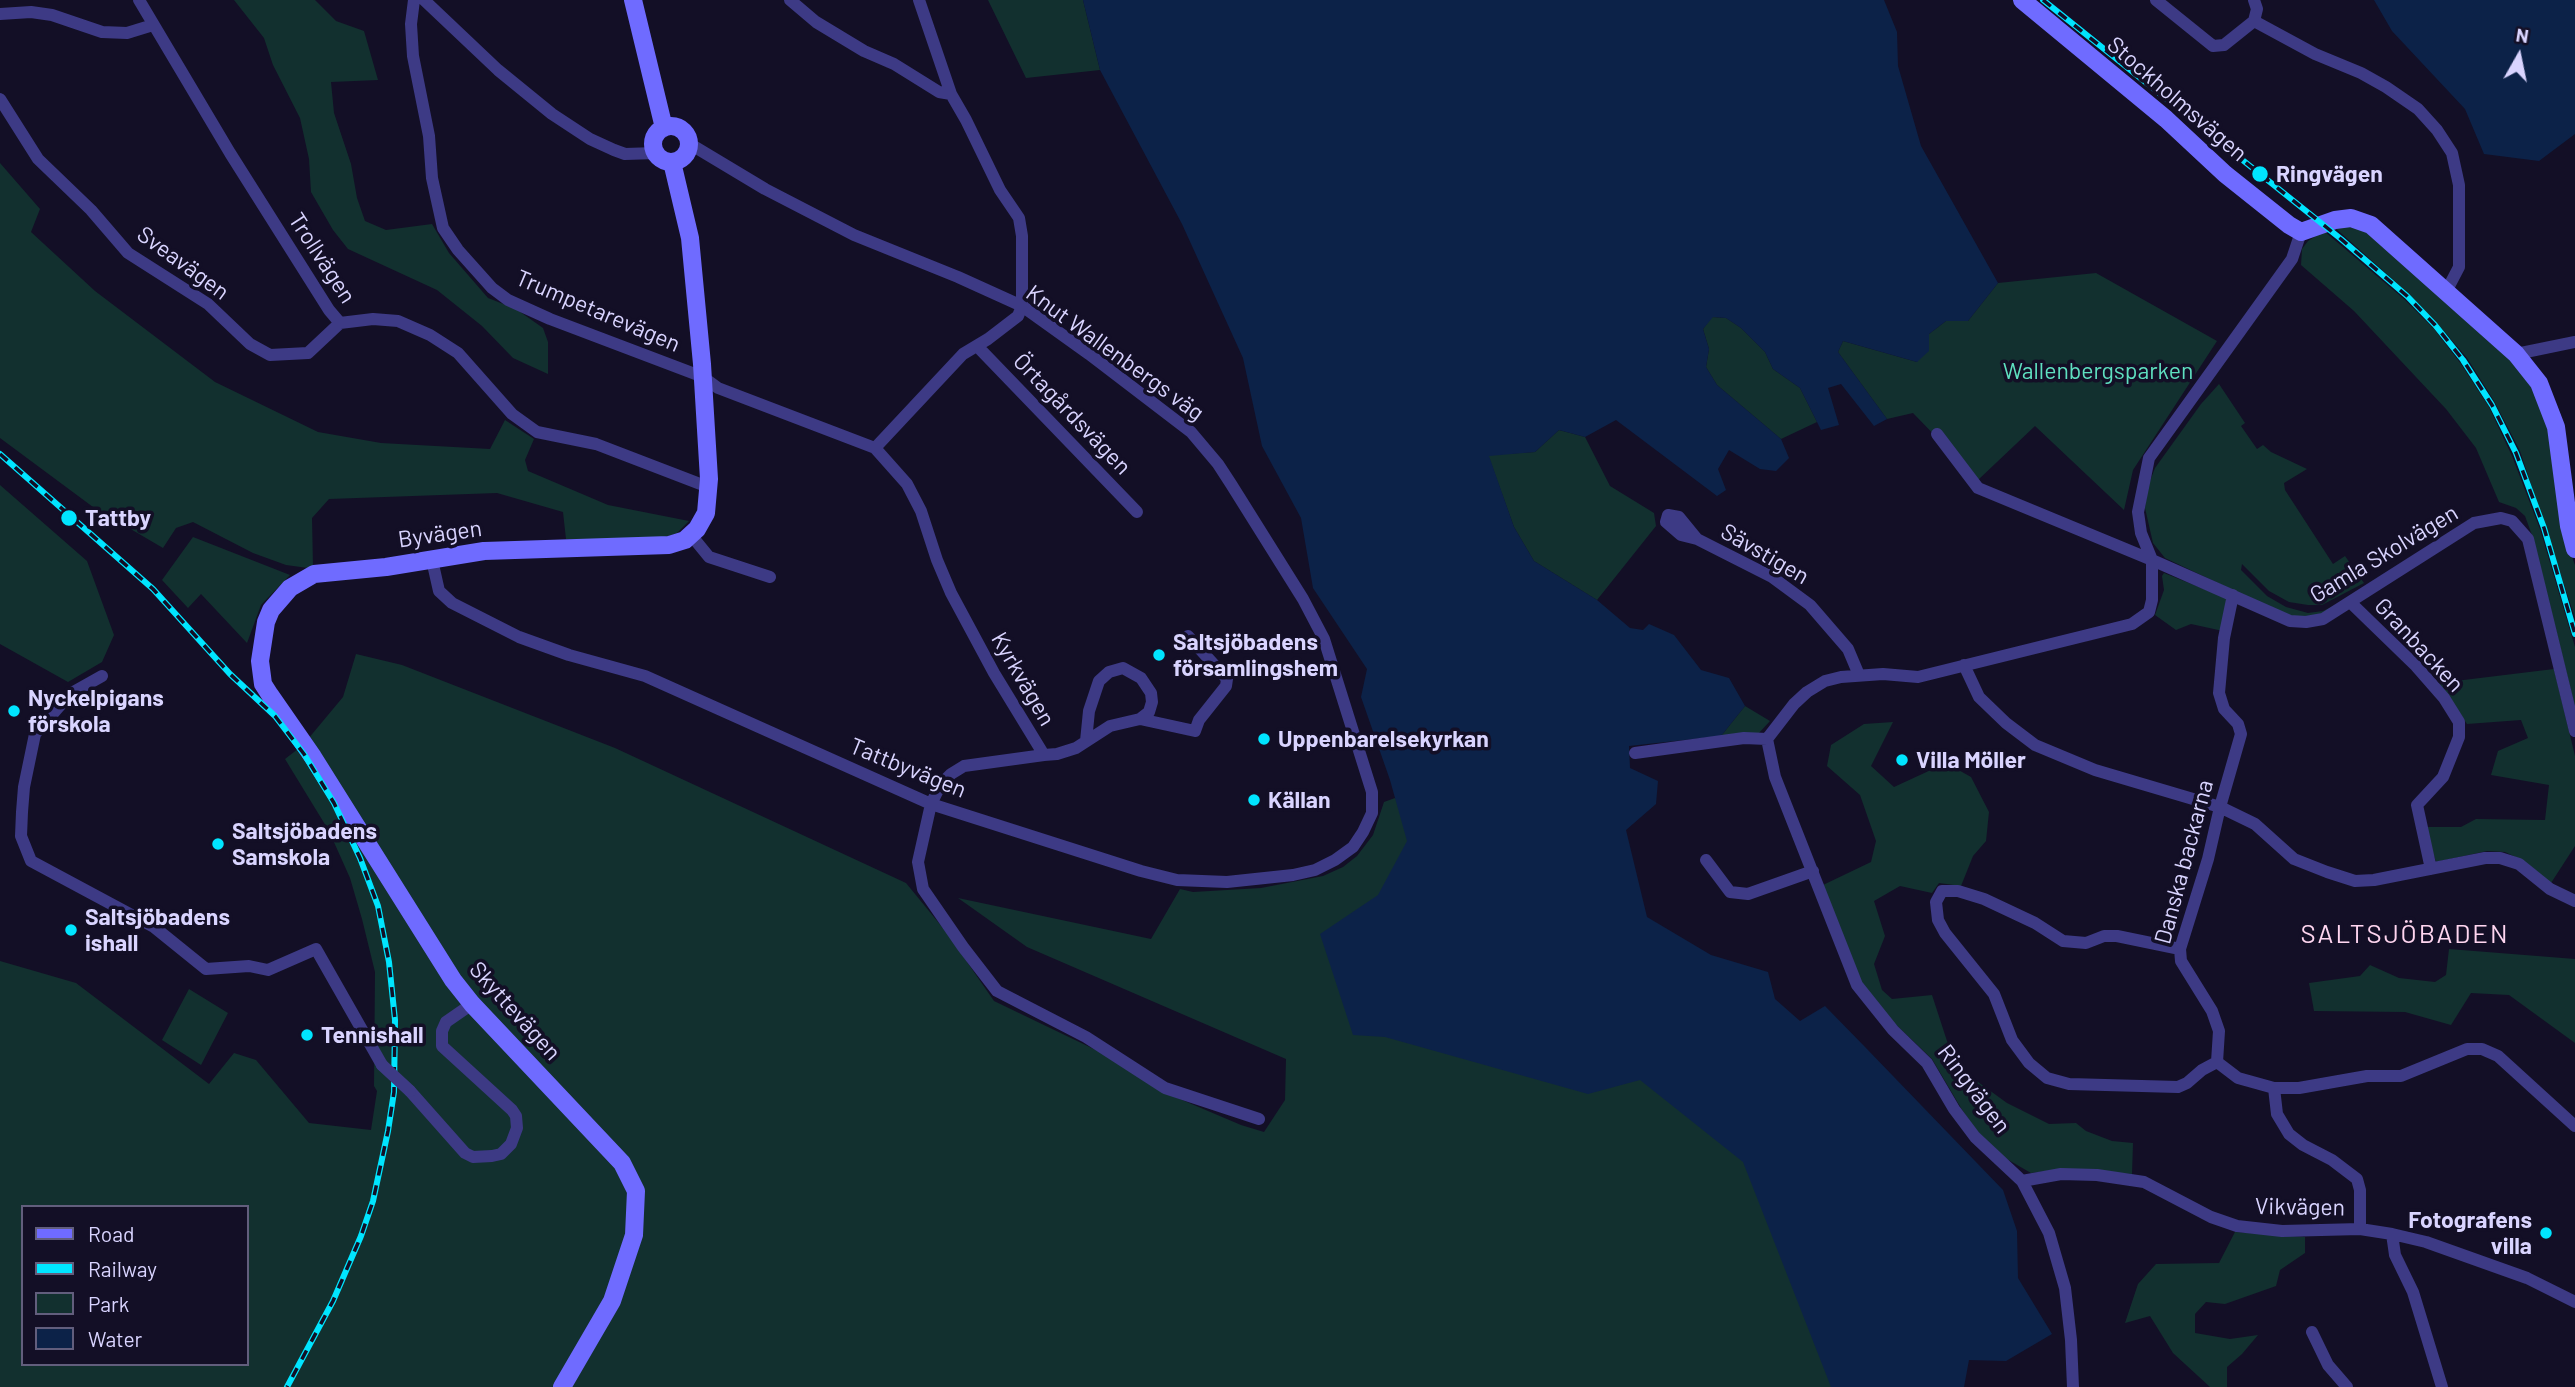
<!DOCTYPE html>
<meta charset="utf-8">
<style>
body{margin:0}
#map{position:relative;width:2575px;height:1387px;overflow:hidden;background:#130f26;font-family:Barlow,sans-serif}
canvas{display:block}
.legend{position:absolute;left:21px;top:1205px;width:228px;height:161px;box-sizing:border-box;background:#130f26;border:2px solid #625e7d;margin:0;padding:9px 12px;list-style:none;font-size:21px;color:#d9d4ff}
.legend li{display:flex;align-items:center;gap:14px;height:35px}
.legend b{width:35px;border:2px solid #625e7d}
.north{position:absolute;left:2484px;top:21px;width:70px;height:70px;-webkit-text-stroke:5px #130f26;paint-order:stroke;rotate:9deg;font-size:19px;font-weight:700;line-height:28px;text-align:center;color:#d9d4ff}
.north::after{content:'';display:block;margin:auto;width:24px;height:32px;background:#d9d4ff;clip-path:polygon(50% 0,100% 100%,50% 72%,0 100%)}
</style>
<div id="map">
<canvas width="2575" height="1387"></canvas>
<ul class="legend">
<li><b style="height:9px;background:#6f6bff"></b>Road</li>
<li><b style="height:9px;background:#00e5ff"></b>Railway</li>
<li><b style="height:19px;background:#12302f"></b>Park</li>
<li><b style="height:19px;background:#0c2248"></b>Water</li>
</ul>
<div class="north">N</div>
</div>
<script>
const ctx = document.querySelector('canvas').getContext('2d');
ctx.lineJoin = 'round';
function fillPath(path, color) {
  ctx.fillStyle = color;
  ctx.fill(path, 'evenodd');
}
function toPath(rows) {
  const path = new Path2D();
  for (const r of rows) {
    if (r.length === 3) {
      path.moveTo(r[0] + r[2], r[1]);
      path.arc(r[0], r[1], r[2], 0, 2 * Math.PI);
      continue;
    }
    path.moveTo(r[0], r[1]);
    for (let i = 2; i < r.length; i += 2) path.lineTo(r[i], r[i + 1]);
  }
  return path;
}
function strokePath(path, color, width, dash) {
  ctx.strokeStyle = color;
  ctx.lineWidth = width;
  ctx.lineCap = dash ? 'butt' : 'round';
  ctx.setLineDash(dash || []);
  ctx.stroke(path);
}
function drawText(font, color, halo, rows, align = 'center') {
  ctx.font = font + ' Barlow,sans-serif';
  ctx.lineWidth = 7;
  ctx.setLineDash([]);
  ctx.textBaseline = 'middle';
  ctx.strokeStyle = halo;
  ctx.fillStyle = color;
  for (const [text, x, y, turn = 0] of rows) {
    ctx.save();
    ctx.translate(x, y);
    ctx.rotate((+turn || 0) * Math.PI / 180);
    ctx.textAlign = isNaN(turn) ? turn : align;
    if (halo) ctx.strokeText(text, 0, 0);
    ctx.fillText(text, 0, 0);
    ctx.restore();
  }
}
const green = toPath([
 [234,0,315,0,336,21,364,31,378,80,331,82,334,113,351,164,357,198,365,221,386,230,432,224,449,253,488,298,516,309,543,328,548,342,548,374,513,358,482,326,437,290,348,249,333,230,311,192,309,159,300,118,273,65,264,38],
 [988,0,1083,0,1100,70,1026,78],
 [0,163,40,209,31,232,95,291,215,382,318,432,381,443,490,449,505,420,534,439,525,460,528,471,608,505,689,521,677,533,659,539,566,539,563,512,497,493,329,499,312,518,313,567,308,568,286,565,253,553,193,522,176,528,163,548,93,507,0,438],
 [2333,226,2365,228,2513,359,2534,388,2545,412,2567,544,2575,565,2575,618,2520,451,2494,401,2467,358,2437,323,2408,293],
 [2324,231,2404,299,2434,329,2461,364,2489,407,2512,456,2540,529,2575,647,2575,707,2533,538,2525,516,2516,508,2499,502,2476,448,2446,409,2354,311,2301,265,2302,249,2308,241],
 [2096,273,2217,341,2133,470,2124,510,2035,426,1978,480,1913,413,1887,419,1838,352,1843,341,1917,362,1929,334,1946,321,1968,321,1998,283],
 [1712,317,1726,318,1741,328,1765,352,1773,369,1800,388,1817,422,1781,439,1717,385,1706,367,1709,349,1703,329],
 [2219,384,2245,423,2241,426,2257,449,2263,445,2271,452,2307,469,2284,483,2285,490,2333,564,2345,556,2364,583,2322,605,2308,605,2289,602,2269,591,2242,564,2241,570,2267,596,2286,607,2308,613,2323,611,2345,600,2322,617,2290,617,2165,558,2153,543,2145,508,2148,486,2155,468,2201,404],
 [1559,430,1585,437,1610,486,1654,513,1656,526,1597,600,1534,561,1514,527,1488,455,1535,452],
 [0,485,87,561,114,635,102,662,68,682,0,644],
 [193,537,290,575,261,605,247,643,201,594,188,608,162,580],
 [2164,573,2229,599,2223,631,2191,624,2176,630,2155,615,2164,590,2162,576],
 [356,654,402,665,615,748,906,883,947,933,994,1001,1100,1052,1168,1094,1241,1125,1264,1132,1285,1100,1286,1059,1027,947,958,898,1151,939,1180,889,1193,892,1261,888,1323,876,1343,867,1357,856,1373,835,1384,802,1395,798,1646,998,1895,1387,0,1387,0,961,76,983,209,1084,234,1053,256,1060,309,1123,371,1130,377,1091,374,1086,375,972,362,919,350,878,329,831,285,759,303,745,343,697],
 [23,1207,247,1207,247,1364,23,1364],
 [2554,669,2575,756,2575,846,2551,883,2524,861,2505,852,2487,851,2436,862,2425,827,2461,827,2476,819,2545,820,2549,785,2491,775,2498,751,2528,738,2521,720,2467,724,2439,683],
 [1745,706,1770,721,1759,733,1721,736],
 [1893,722,1871,766,1894,787,1946,763,1971,777,1989,812,1986,841,1973,856,1961,886,1939,883,1932,893,1900,886,1874,901,1885,936,1874,964,1882,990,1892,999,1932,995,1947,1041,1967,1074,2007,1103,2049,1124,2076,1123,2086,1131,2112,1141,2133,1143,2132,1174,2063,1169,2031,1173,2005,1158,1975,1129,1961,1108,1932,1059,1889,1018,1861,983,1823,885,1871,862,1876,841,1860,795,1827,766,1831,745,1864,724],
 [2449,949,2575,959,2575,1043,2509,995,2471,993,2451,1025,2405,1012,2314,1011,2309,983,2360,976,2370,965,2399,978,2435,982,2446,975],
 [189,989,228,1013,201,1065,162,1040],
 [2235,1232,2305,1237,2305,1253,2280,1270,2276,1286,2225,1304,2206,1302,2195,1314,2195,1333,2230,1339,2258,1335,2242,1354,2227,1367,2227,1387,2210,1387,2173,1353,2150,1316,2125,1323,2138,1284,2156,1264,2219,1263]
]);
const water = toPath([
 [1083,0,1884,0,1897,32,1898,66,1921,146,1998,283,1968,321,1946,321,1929,334,1929,351,1917,362,1843,341,1838,352,1887,419,1874,426,1841,384,1828,388,1839,425,1821,430,1800,388,1773,369,1765,352,1741,328,1726,318,1713,317,1703,329,1709,349,1706,367,1717,385,1781,439,1789,458,1776,471,1760,469,1729,450,1718,469,1726,490,1717,496,1616,420,1585,437,1559,430,1535,452,1489,456,1514,527,1534,561,1597,600,1630,628,1643,630,1649,624,1674,635,1701,670,1729,678,1745,706,1721,736,1629,746,1630,768,1658,781,1656,804,1626,830,1647,917,1711,955,1768,972,1775,999,1800,1021,1825,1006,1866,1048,2003,1190,2017,1231,2018,1278,2052,1334,2006,1361,1969,1360,1964,1387,1831,1387,1743,1162,1640,1080,1588,1094,1385,1037,1353,1035,1320,934,1378,895,1407,841,1390,780,1361,697,1367,669,1313,588,1301,518,1262,446,1243,358,1182,224,1100,70],
 [2374,0,2575,0,2575,134,2539,161,2484,154,2465,109,2392,31]
]);
const street = toPath([
 [139,0,230,153,329,310,340,323,373,319,398,321,430,335,458,353,512,414,537,432,596,444,708,487],
 [414,0,411,24,413,56,429,136,432,178,443,228,458,250,492,288,508,300,550,319,703,377,718,388,875,448,907,484,921,511,937,560,951,593,994,673,1044,755,964,766,951,774,941,784,931,804,918,862,923,889,963,947,997,991,1086,1037,1165,1088,1259,1119],
 [424,0,498,70,552,114,590,139,614,150,625,154,656,153],
 [790,0,816,22,864,51,894,64,939,92,951,94,966,120,1000,190,1019,218,1022,236,1022,306,1018,316,988,339,963,354,875,448],
 [919,0,951,94],
 [2156,0,2213,46,2224,45,2254,21],
 [2254,0,2257,9,2254,21,2315,54,2361,73,2386,87,2418,109,2437,130,2452,153,2459,185,2459,267,2447,290],
 [0,14,31,12,52,15,102,32,127,33,153,25],
 [0,99,38,159,91,210,128,253,208,304,250,344,270,355,308,353,340,323],
 [977,346,1137,512],
 [2516,354,2575,342],
 [1937,434,1978,488,2152,560,2290,621,2306,622,2323,619,2474,523,2501,518,2512,521,2528,539,2575,731],
 [691,535,709,557,770,577],
 [1697,539,1681,535,1666,522,1668,515,1679,517,1697,539,1772,577,1810,605,1848,649,1859,675],
 [432,560,439,591,452,603,519,637,569,655,645,676,931,804,1141,871,1177,880,1227,882,1293,875,1315,870,1335,860,1353,847,1363,832,1372,813,1372,792,1324,639,1303,599,1231,484,1218,464,1191,432,1089,354,1022,306,958,277,854,235,765,189,690,144],
 [2233,595,2224,638,2219,693,2224,709,2238,724,2241,734,2220,807,2208,859,2180,949,2181,961,2212,1011,2219,1031,2217,1062,2238,1078,2274,1088,2299,1088,2367,1076,2401,1076,2467,1049,2482,1049,2498,1056,2575,1126],
 [2350,602,2416,666,2444,698,2459,722,2459,737,2443,777,2417,805,2431,869],
 [1964,665,1979,697,2006,723,2035,745,2095,770,2220,807,2255,824,2294,859,2327,872,2355,881,2374,880,2485,858,2500,858,2519,864,2550,889,2575,901],
 [102,676,70,694,35,734,24,787,22,812,21,836,31,861,154,927,206,969,249,966,268,970,316,949,382,1065],
 [1140,719,1195,731,1199,720,1226,686,1227,679,1188,636],
 [1767,739,1775,777,1857,985,1893,1030,1927,1063,1954,1109,1975,1137,2022,1181,2049,1233,2065,1288,2071,1340,2073,1387],
 [1635,753,1744,738,1767,739,1794,704,1807,692,1825,681,1841,677,1883,674,1918,677,2132,624,2149,612,2152,600,2152,560,2141,533,2138,512,2149,458,2292,259,2301,232],
 [1044,755,1057,754,1076,748,1110,726,1140,719,1149,712,1152,702,1151,693,1141,678,1123,668,1109,672,1099,681,1089,711,1086,741],
 [1706,860,1730,892,1748,894,1813,871],
 [2180,949,2117,936,2104,936,2086,943,2063,941,2035,923,1984,899,1958,891,1942,891,1936,902,1938,920,1945,933,1994,994,2012,1040,2029,1063,2047,1078,2069,1084,2178,1087,2187,1083,2202,1070,2217,1062],
 [2274,1088,2277,1114,2289,1134,2303,1145,2332,1160,2357,1179,2360,1190,2360,1229],
 [410,1091,465,1153,473,1157,492,1156,501,1154,511,1144,517,1128,516,1116,512,1110,442,1046,442,1031,446,1022,472,1004],
 [2022,1181,2061,1174,2097,1175,2144,1182,2211,1217,2237,1226,2282,1231,2360,1229,2392,1234,2426,1242,2527,1278,2575,1302],
 [2392,1234,2395,1255,2413,1292,2442,1387],
 [2312,1332,2328,1365,2347,1387]
]);
const secondary = toPath([
 [633,0,664,128],
 [2022,0,2166,119,2225,174,2289,225,2301,232,2335,220,2351,218,2371,225,2516,354,2539,383,2556,427,2569,526,2575,549],
 [671,144,18],
 [562,1387,612,1301,634,1235,636,1191,622,1163,472,1004,453,980,313,757,270,695,263,684,260,661,266,622,271,610,290,588,314,574,386,567,484,551,669,545,685,540,697,529,706,513,709,479,702,364,690,238,672,162]
]);
const rail = toPath([
 [2043,0,2341,239,2407,296,2435,325,2463,360,2492,405,2516,453,2544,528,2575,634],
 [0,454,153,589,230,674,275,716,304,754,334,803,360,858,378,906,389,962,395,1020,394,1092,388,1131,373,1201,361,1236,333,1301,287,1387]
]);
const streetBridge = toPath([
 [382,1065,410,1091]
]);
const markers = [
 [2260,174,9,"#00e5ff"],
 [69,518,9,"#00e5ff"],
 [1159,655,7,"#00e5ff"],
 [14,711,7,"#00e5ff"],
 [1264,739,7,"#00e5ff"],
 [1902,760,7,"#00e5ff"],
 [1254,800,7,"#00e5ff"],
 [218,844,7,"#00e5ff"],
 [71,930,7,"#00e5ff"],
 [307,1035,7,"#00e5ff"],
 [2546,1233,7,"#00e5ff"]
];
const streetNames = [
 ["Stockholmsvägen",2177,99,41],
 ["Trollvägen",322,258,57],
 ["Sveavägen",183,263,36],
 ["Trumpetarevägen",598,311,23],
 ["Knut Wallenbergs väg",1115,353,36],
 ["Örtagårdsvägen",1072,414,46],
 ["Byvägen",440,534,-8],
 ["Sävstigen",1765,554,30],
 ["Gamla Skolvägen",2384,554,-31],
 ["Granbacken",2419,645,47],
 ["Kyrkvägen",1023,679,60],
 ["Tattbyvägen",908,768,22],
 ["Danska backarna",2184,862,-75],
 ["Skyttevägen",515,1011,48],
 ["Ringvägen",1974,1089,53],
 ["Vikvägen",2300,1207,1]
];
const poiNames = [
 ["Ringvägen",2276,174],
 ["Tattby",85,518],
 ["Saltsjöbadens",1173,642],
 ["församlingshem",1173,668],
 ["Nyckelpigans",28,698],
 ["förskola",28,724],
 ["Uppenbarelsekyrkan",1278,739],
 ["Villa Möller",1916,760],
 ["Källan",1268,800],
 ["Saltsjöbadens",232,831],
 ["Samskola",232,857],
 ["Saltsjöbadens",85,917],
 ["ishall",85,943],
 ["Tennishall",321,1035],
 ["Fotografens",2532,1220,"right"],
 ["villa",2532,1246,"right"]
];
const parkNames = [
 ["Wallenbergsparken",2098,371]
];
const quarterNames = [
 ["SALTSJÖBADEN",2405,934]
];
fillPath(green, '#12302f');
fillPath(water, '#0c2248');
strokePath(street, '#3d3a85', 12);
strokePath(secondary, '#6f6bff', 18);
strokePath(rail, '#00e5ff', 6);
strokePath(rail, '#130f26', 3.5, [10]);
strokePath(streetBridge, '#3d3a85', 12);
for (const [x, y, r, color] of markers) {
  const dot = new Path2D();
  dot.arc(x, y, r, 0, 2 * Math.PI);
  ctx.fillStyle = color;
  ctx.fill(dot);
  strokePath(dot, '#130f26', 2.5);
}
drawText('23px', '#d9d4ff', '#130f26', streetNames);
drawText('bold 23px', '#d9d4ff', '#130f26', poiNames, 'left');
drawText('23px', '#5fe0c0', '#130f26', parkNames);
ctx.letterSpacing = '2px';
drawText('26px', '#ffd6f0', '#130f26', quarterNames);
ctx.letterSpacing = '0px';
</script>
